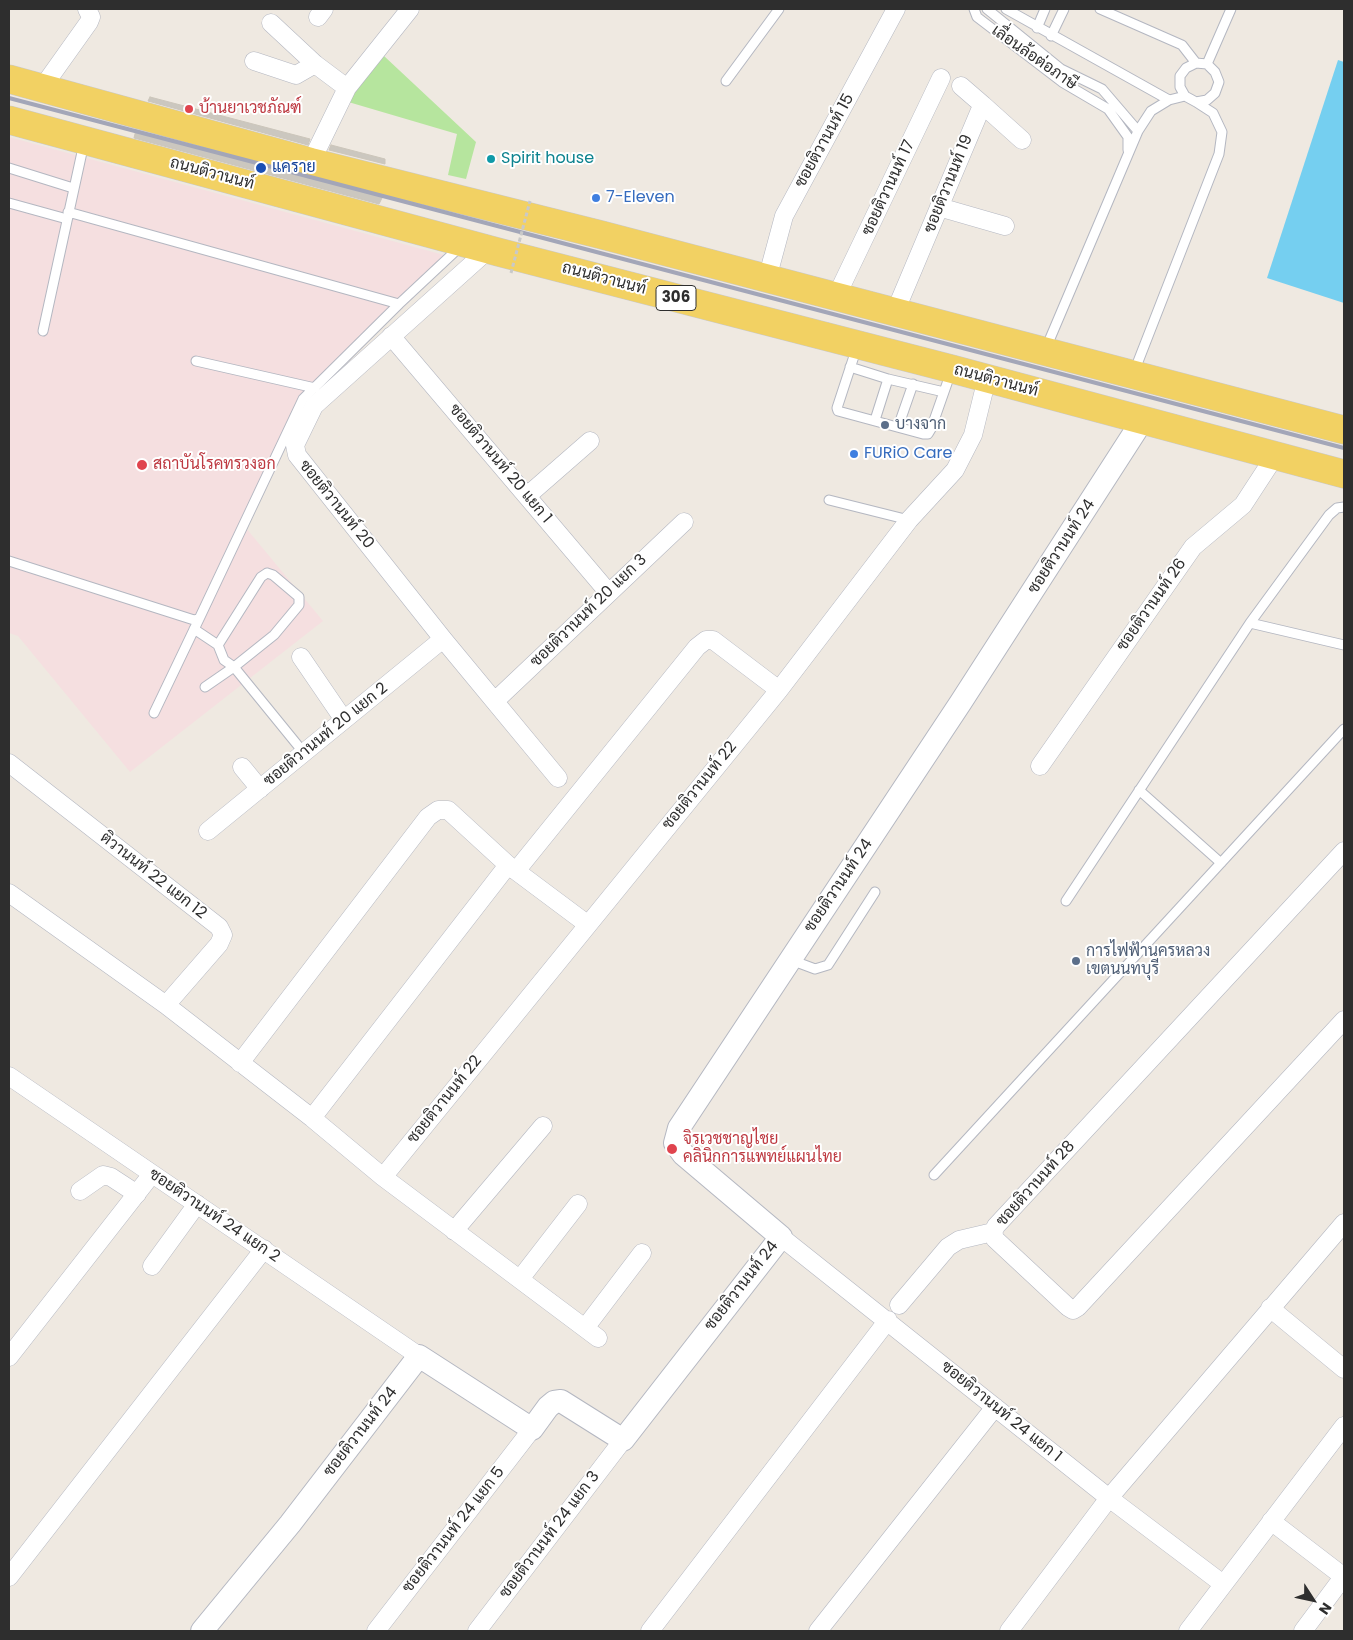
<!DOCTYPE html>
<meta charset="utf-8">
<style>
body{margin:0}
#map{position:relative;width:1353px;height:1640px;overflow:hidden;background:#efe9e1;font-family:Poppins,sans-serif}
canvas{display:block}
.frame{position:absolute;inset:0;border:10px solid #2e2e2e;pointer-events:none}
.north{position:absolute;left:1288px;top:1575px;width:50px;height:50px;-webkit-text-stroke:4px #fff;paint-order:stroke;rotate:125deg;font-size:14px;font-weight:700;line-height:20px;text-align:center;color:#2e2e2e}
.north::after{content:'';display:block;margin:auto;width:18px;height:22px;background:#2e2e2e;clip-path:polygon(50% 0,100% 100%,50% 72%,0 100%)}
</style>
<div id="map">
<canvas width="1353" height="1640"></canvas>
<div class="frame"></div>
<div class="north">N</div>
</div>
<script>
const ctx = document.querySelector('canvas').getContext('2d');
ctx.lineJoin = 'round';
function fillPath(path, color) {
  ctx.fillStyle = color;
  ctx.fill(path, 'evenodd');
}
function toPath(rows) {
  const path = new Path2D();
  for (const r of rows) {
    path.moveTo(r[0], r[1]);
    for (let i = 2; i < r.length; i += 2) path.lineTo(r[i], r[i + 1]);
  }
  return path;
}
function strokePath(path, color, width, dash) {
  ctx.strokeStyle = color;
  ctx.lineWidth = width;
  ctx.lineCap = dash ? 'butt' : 'round';
  ctx.setLineDash(dash || []);
  ctx.stroke(path);
}
function drawText(font, color, halo, rows, align = 'center') {
  ctx.font = font + ' Poppins,Sarabun,sans-serif';
  ctx.lineWidth = 4;
  ctx.setLineDash([]);
  ctx.textBaseline = 'middle';
  ctx.strokeStyle = halo;
  ctx.fillStyle = color;
  for (const [text, x, y, turn = 0] of rows) {
    ctx.save();
    ctx.translate(x, y);
    ctx.rotate((+turn || 0) * Math.PI / 180);
    ctx.textAlign = isNaN(turn) ? turn : align;
    if (halo) ctx.strokeText(text, 0, 0);
    ctx.fillText(text, 0, 0);
    ctx.restore();
  }
}
const medical = toPath([
 [9,137,455,258,305,401,246,528,323,621,130,772,18,636,9,633]
]);
const green = toPath([
 [384,56,476,142,466,179,448,175,457,134,345,101]
]);
const water = toPath([
 [1338,60,1344,62,1344,303,1267,278]
]);
const building = toPath([
 [150,97,310,139,308,145,148,101,150,97],
 [136,130,307,177,383,196,379,204,134,138,136,130],
 [331,145,385,159,385,164,329,150,331,145]
]);
const service = toPath([
 [974,9,977,17,1062,82,1108,109,1128,137,1128,150],
 [987,9,1061,69,1102,89,1138,131],
 [1006,9,1169,100],
 [1100,9,1182,45,1196,63],
 [1037,28,1045,9],
 [1051,36,1064,9],
 [1207,64,1231,9],
 [726,81,779,9],
 [9,168,73,188],
 [9,203,67,219],
 [68,212,399,304],
 [43,331,84,143],
 [857,347,837,408,838,411,923,434,928,434,931,429,951,372],
 [1046,348,1138,131,1151,111,1169,100,1185,96,1196,102,1207,100,1215,93,1219,82,1215,72,1207,64,1196,63,1186,68,1180,76,1180,87,1185,96],
 [196,361,315,388],
 [850,367,888,379,944,392],
 [1134,372,1219,154,1222,132,1213,113,1196,102],
 [875,420,888,379],
 [898,427,913,384],
 [829,500,909,520],
 [9,561,194,620,199,619,303,399,399,304,461,246],
 [267,573,273,575,299,597,299,605,274,635,234,667,224,660,218,645,261,577,267,573],
 [1250,623,1344,645],
 [194,629,218,645],
 [205,687,234,667,304,753],
 [154,713,199,619],
 [1139,790,1221,863],
 [1066,901,1250,623,1329,515,1337,508,1344,507],
 [791,960,815,969,828,965,875,892],
 [934,1175,1344,729]
]);
const minor = toPath([
 [318,17,324,9],
 [271,23,315,64,347,88],
 [254,61,296,75,315,64],
 [961,86,983,105],
 [42,88,89,22,91,17,87,9],
 [311,162,347,88,410,9],
 [939,207,1005,226],
 [489,249,314,406,295,445,297,455,443,639,558,778],
 [767,279,784,216,896,9],
 [836,297,941,78],
 [895,312,981,108,983,105,1022,140],
 [391,336,608,592],
 [527,496,590,441],
 [301,657,344,720],
 [495,701,684,522],
 [9,763,219,927,223,935,219,944,166,1005],
 [1040,766,1193,547,1243,505,1275,456],
 [242,767,260,789],
 [208,831,443,639],
 [1344,851,996,1226,993,1232,995,1239,1068,1307,1073,1310,1078,1307,1344,1020],
 [516,871,697,647,706,640,713,640,779,690],
 [9,893,166,1005,312,1118,383,1177,598,1338],
 [240,1063,428,817,438,810,448,810,508,865,587,924],
 [9,1076,419,1356],
 [312,1118,508,865],
 [383,1177,779,690,909,520,955,470,973,435,987,378],
 [80,1191,103,1175,111,1177,137,1194],
 [454,1231,543,1126],
 [781,1237,1109,1498,1223,1584],
 [152,1266,197,1204],
 [520,1279,578,1204],
 [899,1305,948,1247,959,1240,993,1232],
 [1270,1308,1344,1369],
 [585,1328,642,1253],
 [9,1357,152,1174],
 [1271,1521,1344,1577],
 [9,1577,264,1249],
 [376,1631,532,1429],
 [477,1631,623,1440],
 [650,1631,888,1320],
 [818,1631,995,1407],
 [1009,1631,1109,1498,1344,1223],
 [1188,1631,1344,1426],
 [1303,1631,1344,1576]
]);
const tertiary = toPath([
 [202,1631,290,1524,419,1356,532,1429,548,1407,554,1402,561,1401,623,1440,781,1237,683,1154,675,1143,679,1128,961,702,1142,421]
]);
const primary = toPath([
 [9,79,311,162,602,235,1344,430],
 [9,120,498,252,952,369,1344,474]
]);
const rail = toPath([
 [9,98,1344,448]
]);
const pathBridge = toPath([
 [511,273,530,201]
]);
const markers = [
 [189,109,5,"#e0444e"],
 [491,159,5,"#0f9aa8"],
 [261,168,6,"#1a4fb4"],
 [596,198,5,"#3f7fe0"],
 [885,425,5,"#5c6f8a"],
 [854,454,5,"#3f7fe0"],
 [142,465,6,"#e0444e"],
 [1076,961,5,"#5c6f8a"],
 [672,1149,6,"#e0444e"]
];
const shields = [
 [676,298,40]
];
const shieldNames = [
 ["306",676,298]
];
const streetNames = [
 ["เลื่อนล้อต่อภาษี",1034,58,35],
 ["ซอยติวานนท์ 15",825,141,-61],
 ["ถนนติวานนท์",212,174,15],
 ["ซอยติวานนท์ 19",949,184,-68],
 ["ซอยติวานนท์ 17",889,188,-65],
 ["ถนนติวานนท์",604,279,15],
 ["ถนนติวานนท์",996,381,15],
 ["ซอยติวานนท์ 20 แยก 1",500,464,50],
 ["ซอยติวานนท์ 20",336,505,51],
 ["ซอยติวานนท์ 24",1062,547,-57],
 ["ซอยติวานนท์ 26",1152,605,-55],
 ["ซอยติวานนท์ 20 แยก 3",589,611,-44],
 ["ซอยติวานนท์ 20 แยก 2",326,735,-39],
 ["ซอยติวานนท์ 22",700,786,-51],
 ["ติวานนท์ 22 แยก 12",153,876,38],
 ["ซอยติวานนท์ 24",839,886,-56],
 ["ซอยติวานนท์ 22",445,1100,-51],
 ["ซอยติวานนท์ 28",1036,1184,-48],
 ["ซอยติวานนท์ 24 แยก 2",214,1216,34],
 ["ซอยติวานนท์ 24",742,1286,-52],
 ["ซอยติวานนท์ 24 แยก 1",1001,1412,39],
 ["ซอยติวานนท์ 24",361,1432,-52],
 ["ซอยติวานนท์ 24 แยก 5",454,1530,-52],
 ["ซอยติวานนท์ 24 แยก 3",550,1535,-53]
];
const healthNames = [
 ["บ้านยาเวชภัณฑ์",199,109],
 ["สถาบันโรคทรวงอก",153,465],
 ["จิรเวชชาญไชย",683,1140],
 ["คลินิกการแพทย์แผนไทย",683,1158]
];
const cultureNames = [
 ["Spirit house",501,159]
];
const transitNames = [
 ["แคราย",272,168]
];
const shopNames = [
 ["7-Eleven",606,198],
 ["FURiO Care",864,454]
];
const serviceNames = [
 ["บางจาก",895,425],
 ["การไฟฟ้านครหลวง",1086,952],
 ["เขตนนทบุรี",1086,970]
];
fillPath(medical, '#f5dfe0');
fillPath(green, '#b6e59e');
fillPath(water, '#75cff0');
fillPath(building, '#cbc7bf');
strokePath(building, '#cbc5ba', 1);
strokePath(service, '#b4b7c1', 11);
strokePath(minor, '#b4b7c1', 19);
strokePath(tertiary, '#b4b7c1', 24);
strokePath(primary, '#c9c9c9', 29);
strokePath(service, '#fff', 9);
strokePath(minor, '#fff', 18);
strokePath(tertiary, '#fff', 22);
strokePath(primary, '#f2d163', 28);
strokePath(rail, '#a3a6b8', 4);
strokePath(pathBridge, '#c9c9c9', 3, [4, 2.5]);
for (const [x, y, r, color] of markers) {
  const dot = new Path2D();
  dot.arc(x, y, r, 0, 2 * Math.PI);
  ctx.fillStyle = color;
  ctx.fill(dot);
  strokePath(dot, '#fff', 2);
}
for (const [x, y, w] of shields) {
  const box = new Path2D();
  box.roundRect(x - w / 2, y - 12.5, w, 25, 4);
  ctx.fillStyle = '#fff';
  ctx.fill(box);
  strokePath(box, '#2e2e2e', 1);
}
drawText('bold 15px', '#2e2e2e', null, shieldNames);
drawText('16px', '#2e2e2e', '#fff', streetNames);
drawText('16px', '#be3a42', '#fff', healthNames, 'left');
drawText('16px', '#0d838f', '#fff', cultureNames, 'left');
drawText('16px', '#164399', '#fff', transitNames, 'left');
drawText('16px', '#366cbe', '#fff', shopNames, 'left');
drawText('16px', '#4e5e75', '#fff', serviceNames, 'left');
</script>
